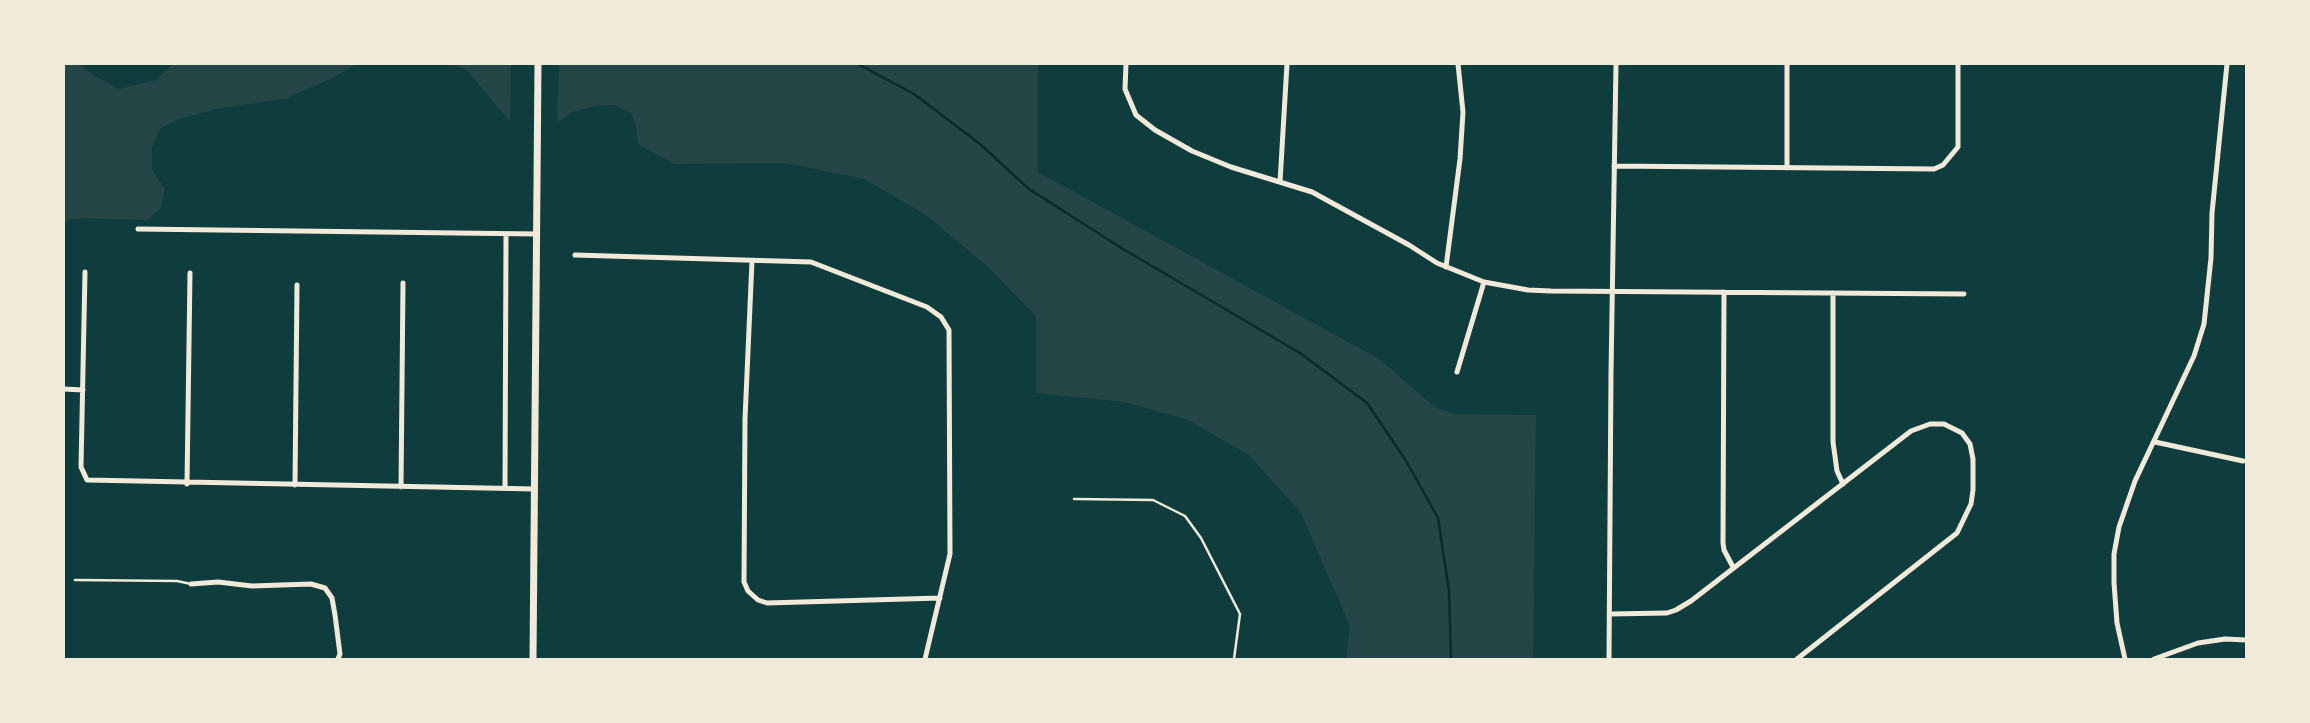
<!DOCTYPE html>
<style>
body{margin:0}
#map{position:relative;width:2310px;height:723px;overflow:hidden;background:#0f3d3e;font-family:"Nunito Sans",sans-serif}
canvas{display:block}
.frame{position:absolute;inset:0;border:65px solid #f1e9da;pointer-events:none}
</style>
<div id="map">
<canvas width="2310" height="723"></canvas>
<div class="frame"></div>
</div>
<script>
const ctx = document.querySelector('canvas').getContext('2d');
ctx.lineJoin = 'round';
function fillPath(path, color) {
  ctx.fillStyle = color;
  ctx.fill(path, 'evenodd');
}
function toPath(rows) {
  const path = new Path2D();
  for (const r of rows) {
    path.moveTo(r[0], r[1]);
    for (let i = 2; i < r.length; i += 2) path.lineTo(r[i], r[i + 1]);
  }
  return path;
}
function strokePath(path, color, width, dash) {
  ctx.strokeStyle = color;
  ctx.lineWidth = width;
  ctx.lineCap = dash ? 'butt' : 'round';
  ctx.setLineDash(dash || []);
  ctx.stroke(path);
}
const green = toPath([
 [64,64,79,64,93,75,119,89,156,80,173,64,357,64,328,80,287,98,217,109,179,119,161,128,152,147,152,170,165,189,161,208,147,220,81,218,64,220],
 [450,64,511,64,510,122,467,70],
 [559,64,1038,64,1038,172,1379,359,1435,407,1454,414,1536,415,1533,659,1346,659,1350,626,1301,513,1249,455,1186,419,1124,402,1036,393,1036,316,988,267,926,215,864,179,785,163,674,164,638,144,636,126,631,113,615,105,595,106,573,112,557,122]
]);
const stream = toPath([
 [858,64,914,94,980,144,1029,189,1123,249,1300,353,1367,403,1405,459,1438,518,1449,591,1451,659]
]);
const service = toPath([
 [1074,499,1153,500,1185,516,1201,538,1240,614,1234,659],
 [75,580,177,581,191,584]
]);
const minor = toPath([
 [1126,64,1125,89,1136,115,1155,130,1192,151,1231,167,1312,192,1409,245,1437,263,1484,282,1528,290,1551,291,1964,294],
 [1787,64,1787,168],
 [1614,166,1934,169,1943,165,1958,147,1958,64],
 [1280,182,1287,64],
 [138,229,537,234],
 [575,255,811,262,927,307,941,317,949,330,950,554,925,659],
 [752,261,745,419,744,582,748,591,758,600,767,603,940,598],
 [1446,267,1460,159,1463,112,1458,64],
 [85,272,81,467,87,480,535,489],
 [1724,292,1723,543,1724,550,1733,567],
 [1833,293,1833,442,1837,471,1843,484],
 [1457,372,1484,282],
 [64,389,83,390],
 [2155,442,2243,461],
 [187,484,190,273],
 [295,485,297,285],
 [401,487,403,283],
 [505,488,506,234],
 [191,584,218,582,252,586,311,584,325,588,332,598,335,615,340,654,338,659],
 [1610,614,1667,613,1676,610,1691,601,1911,431,1930,424,1944,424,1962,433,1970,444,1973,459,1973,490,1971,504,1957,533,1797,659],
 [1609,659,1611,373,1616,64],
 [2125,659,2117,623,2114,583,2114,554,2119,527,2135,481,2194,356,2204,324,2211,258,2212,213,2227,64],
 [2154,659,2198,643,2225,639,2246,640]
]);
const secondary = toPath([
 [533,659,538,64]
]);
fillPath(green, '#244646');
strokePath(stream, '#0a2a2b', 2.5);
strokePath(service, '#f1e9da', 2.5);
strokePath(minor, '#f1e9da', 5);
strokePath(secondary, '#f1e9da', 7);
</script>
